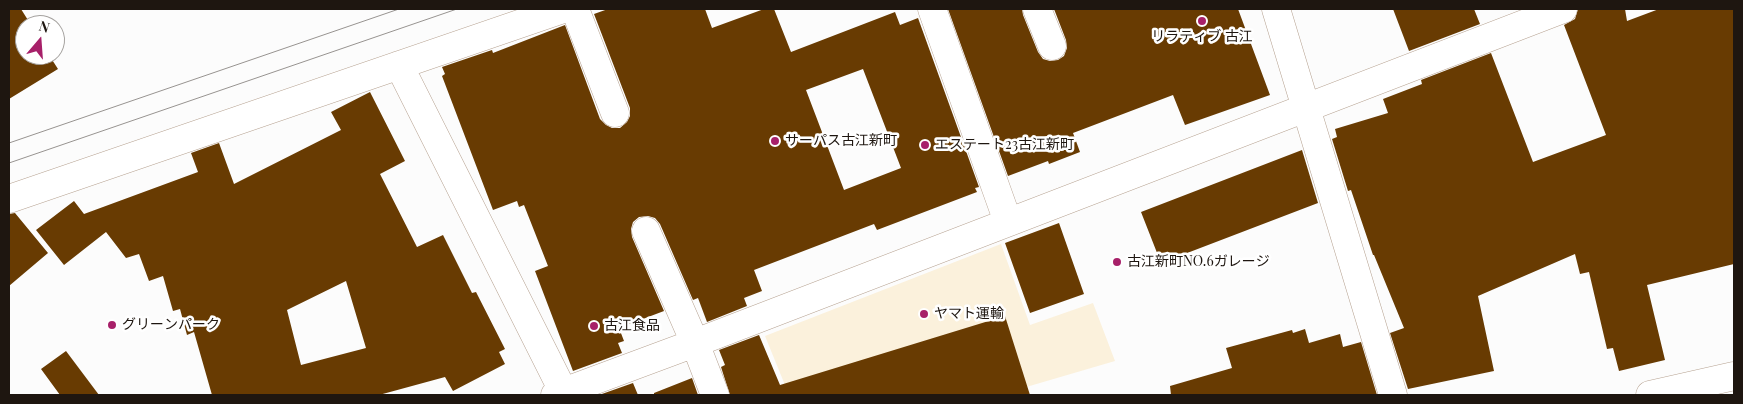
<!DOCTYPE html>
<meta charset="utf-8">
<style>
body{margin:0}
#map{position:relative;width:1743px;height:404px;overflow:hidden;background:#fcfcfc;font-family:"Playfair Display",serif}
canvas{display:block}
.frame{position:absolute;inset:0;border:10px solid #1e1610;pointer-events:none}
.north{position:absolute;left:15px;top:15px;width:50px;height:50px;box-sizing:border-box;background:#fff;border:1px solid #a5a29f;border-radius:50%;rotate:18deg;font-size:14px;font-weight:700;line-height:20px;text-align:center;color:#1e1610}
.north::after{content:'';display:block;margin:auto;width:18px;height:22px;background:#a72069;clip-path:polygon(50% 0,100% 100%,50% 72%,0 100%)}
</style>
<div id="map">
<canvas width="1743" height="404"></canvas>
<div class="frame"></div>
<div class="north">N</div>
</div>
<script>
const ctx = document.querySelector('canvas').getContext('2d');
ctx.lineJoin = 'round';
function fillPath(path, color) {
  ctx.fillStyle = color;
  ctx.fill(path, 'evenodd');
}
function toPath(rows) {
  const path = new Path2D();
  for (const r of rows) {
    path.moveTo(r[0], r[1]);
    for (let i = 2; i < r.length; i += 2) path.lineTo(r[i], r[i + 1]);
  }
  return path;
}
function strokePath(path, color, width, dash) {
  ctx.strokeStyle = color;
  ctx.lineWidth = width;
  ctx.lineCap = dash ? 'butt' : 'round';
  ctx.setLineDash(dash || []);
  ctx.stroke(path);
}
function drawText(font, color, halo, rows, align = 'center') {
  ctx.font = font + ' "Playfair Display","Noto Sans JP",serif';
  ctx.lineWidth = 5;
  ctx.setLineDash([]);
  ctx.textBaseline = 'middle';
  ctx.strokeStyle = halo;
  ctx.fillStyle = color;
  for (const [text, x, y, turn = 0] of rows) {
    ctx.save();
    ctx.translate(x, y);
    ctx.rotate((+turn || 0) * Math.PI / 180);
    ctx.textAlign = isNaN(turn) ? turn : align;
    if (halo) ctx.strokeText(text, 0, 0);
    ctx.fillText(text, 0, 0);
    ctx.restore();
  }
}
const commercial = toPath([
 [1001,244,1030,325,1093,303,1115,361,999,395,789,395,765,336]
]);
const building = toPath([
 [9,9,21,9,31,25,25,25,25,55,49,55,58,69,9,99],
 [608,9,705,9,712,28,764,9,774,9,791,52,895,12,900,25,918,18,979,187,975,188,977,192,877,230,874,224,754,270,762,291,744,298,747,306,707,322,698,298,693,300,660,224,655,218,648,216,639,217,633,222,631,229,632,237,664,311,619,328,624,341,618,343,622,353,573,371,535,271,548,266,524,205,519,207,517,201,493,210,442,76,445,74,442,67,492,50,493,53,565,25,600,119,606,125,612,128,620,128,627,122,630,116,630,108,594,14],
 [863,69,901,168,844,190,806,90],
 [948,9,1022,9,1023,15,1038,52,1043,59,1050,61,1058,60,1064,56,1067,48,1066,40,1054,9,1238,9,1270,95,1185,125,1173,95,1073,133,1080,152,1049,164,1048,161,1008,176],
 [1393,9,1474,9,1480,24,1409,51],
 [1578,9,1625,9,1627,21,1659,9,1734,9,1734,264,1647,285,1665,360,1619,371,1613,348,1607,349,1589,272,1580,274,1575,254,1478,296,1494,371,1408,389,1390,333,1404,328,1374,255,1373,255,1351,190,1348,191,1332,139,1337,137,1335,129,1388,113,1383,99,1422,84,1421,80,1491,53,1533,162,1606,135,1564,25,1575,19],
 [370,92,405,161,380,174,417,247,443,235,472,293,476,292,505,349,499,352,505,364,453,391,445,377,379,395,212,395,194,332,187,335,180,309,173,311,163,276,149,281,139,254,126,258,106,232,64,265,36,230,74,201,84,214,198,172,191,153,219,143,234,184,341,130,331,112],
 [346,281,366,348,301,365,287,310],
 [1302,150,1318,203,1161,263,1141,212],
 [15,213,48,253,9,286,9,214],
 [1059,223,1084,294,1030,313,1005,243],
 [1005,316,1030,395,730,395,721,367,725,365,719,350,759,335,780,385],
 [1305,329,1309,343,1340,334,1343,347,1361,342,1377,395,1171,395,1170,386,1232,368,1226,348,1292,330,1293,333],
 [66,351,99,395,60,395,41,369],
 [692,378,698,395,654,395,654,393],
 [633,383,638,395,599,395]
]);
const minor = toPath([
 [575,9,615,113],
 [932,9,1008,222],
 [1037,9,1052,46],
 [1276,9,1393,395],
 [399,65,565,395],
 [9,199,563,9],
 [646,231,695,343,715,395],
 [555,395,695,343,1563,9],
 [1650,395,1734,376]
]);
const tram = toPath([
 [9,143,399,9],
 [9,163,457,9]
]);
const markers = [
 [1202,21,5,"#a72069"],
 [775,141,5,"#a72069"],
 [925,145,5,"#a72069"],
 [1117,262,5,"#a72069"],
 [924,314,5,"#a72069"],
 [112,325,5,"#a72069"],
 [594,326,5,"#a72069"]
];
const poiNames = [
 ["リラティブ 古江",1202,37,"center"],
 ["サーパス古江新町",785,141],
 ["エステート23古江新町",935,145],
 ["古江新町NO.6ガレージ",1127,262],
 ["ヤマト運輸",934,314],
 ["グリーンパーク",122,325],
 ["古江食品",604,326]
];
fillPath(commercial, '#fbf1dc');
fillPath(building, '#683b02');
strokePath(minor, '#b7a392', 29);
strokePath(minor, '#fff', 28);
strokePath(tram, '#979390', 1);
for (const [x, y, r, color] of markers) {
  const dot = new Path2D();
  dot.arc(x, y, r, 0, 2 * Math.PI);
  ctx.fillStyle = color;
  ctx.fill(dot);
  strokePath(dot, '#fff', 2);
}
drawText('14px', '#1e1610', '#fff', poiNames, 'left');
</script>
